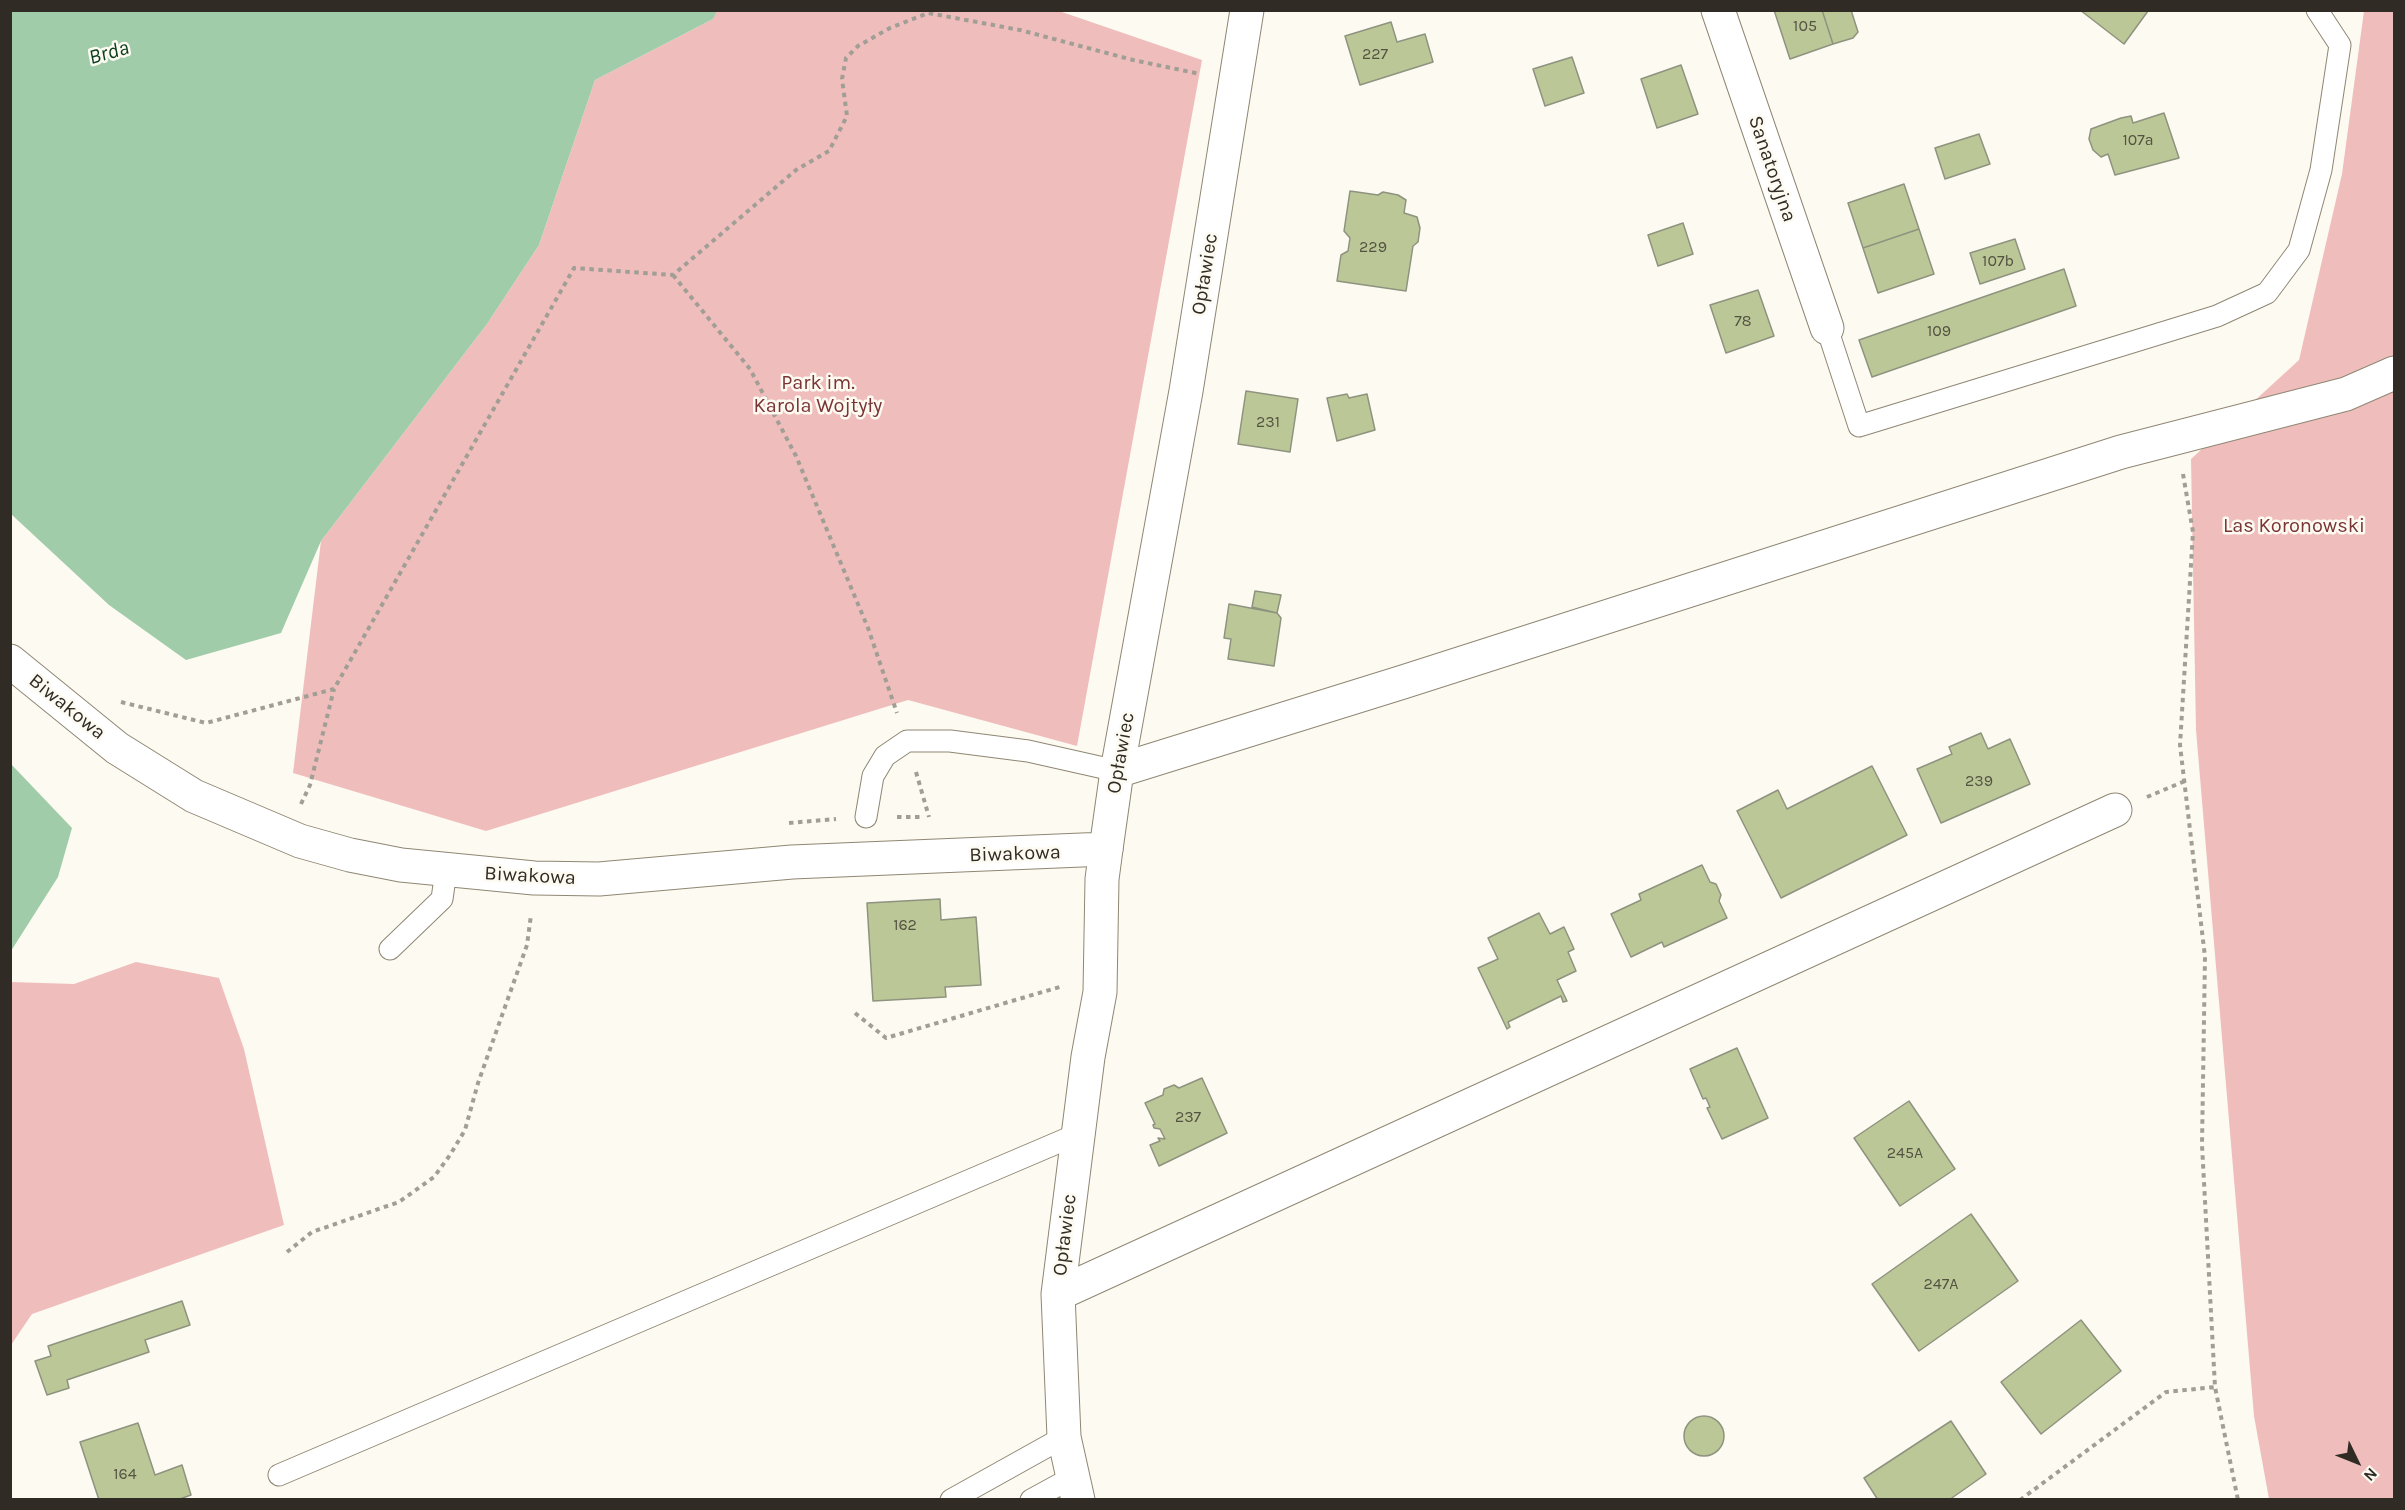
<!DOCTYPE html>
<meta charset="utf-8">
<style>
body{margin:0}
#map{position:relative;width:2405px;height:1510px;overflow:hidden;background:#fdfaf1;font-family:Karla,sans-serif}
canvas{display:block}
.frame{position:absolute;inset:0;border:12px solid #302c25;pointer-events:none}
.north{position:absolute;left:2327px;top:1432px;width:60px;height:60px;-webkit-text-stroke:4px #fdfaf1;paint-order:stroke;rotate:133deg;font-size:16px;font-weight:700;line-height:24px;text-align:center;color:#302c25}
.north::after{content:'';display:block;margin:auto;width:21px;height:27px;background:#302c25;clip-path:polygon(50% 0,100% 100%,50% 72%,0 100%)}
</style>
<div id="map">
<canvas width="2405" height="1510"></canvas>
<div class="frame"></div>
<div class="north">N</div>
</div>
<script>
const ctx = document.querySelector('canvas').getContext('2d');
ctx.lineJoin = 'round';
function fillPath(path, color) {
  ctx.fillStyle = color;
  ctx.fill(path, 'evenodd');
}
function toPath(rows) {
  const path = new Path2D();
  for (const r of rows) {
    if (r.length === 3) {
      path.moveTo(r[0] + r[2], r[1]);
      path.arc(r[0], r[1], r[2], 0, 2 * Math.PI);
      continue;
    }
    path.moveTo(r[0], r[1]);
    for (let i = 2; i < r.length; i += 2) path.lineTo(r[i], r[i + 1]);
  }
  return path;
}
function strokePath(path, color, width, dash) {
  ctx.strokeStyle = color;
  ctx.lineWidth = width;
  ctx.lineCap = dash ? 'butt' : 'round';
  ctx.setLineDash(dash || []);
  ctx.stroke(path);
}
function drawText(font, color, halo, rows, align = 'center') {
  ctx.font = font + ' Karla,sans-serif';
  ctx.lineWidth = 5;
  ctx.setLineDash([]);
  ctx.textBaseline = 'middle';
  ctx.strokeStyle = halo;
  ctx.fillStyle = color;
  for (const [text, x, y, turn = 0] of rows) {
    ctx.save();
    ctx.translate(x, y);
    ctx.rotate((+turn || 0) * Math.PI / 180);
    ctx.textAlign = isNaN(turn) ? turn : align;
    if (halo) ctx.strokeText(text, 0, 0);
    ctx.fillText(text, 0, 0);
    ctx.restore();
  }
}
const green = toPath([
 [717,10,1059,11,1202,60,1077,746,908,700,486,831,293,773,321,541,487,324,539,245,595,80,713,19],
 [2364,11,2394,11,2394,1499,2269,1499,2254,1416,2196,730,2191,459,2299,360,2342,174],
 [136,962,219,978,244,1049,284,1225,32,1314,11,1345,11,982,74,984]
]);
const water = toPath([
 [10,11,11,10,717,11,713,19,595,80,539,245,487,324,321,541,281,633,186,660,109,605,11,514],
 [11,764,72,828,58,877,11,951]
]);
const building = toPath([
 [1774,10,1822,10,1833,44,1790,59,1774,10],
 [1822,10,1851,10,1858,32,1853,38,1833,44,1822,10],
 [2080,10,2148,10,2148,11,2124,44,2080,10],
 [1391,22,1397,42,1425,34,1433,62,1360,85,1345,36,1391,22],
 [1572,57,1584,93,1545,106,1533,69,1572,57],
 [1681,65,1698,114,1657,128,1641,79,1681,65],
 [2164,113,2179,158,2115,175,2108,154,2101,157,2093,150,2089,139,2091,129,2121,118,2131,116,2133,123,2164,113],
 [1979,134,1990,164,1945,179,1935,148,1979,134],
 [1904,184,1919,229,1863,248,1848,203,1904,184],
 [1350,191,1378,195,1383,192,1398,195,1406,200,1404,213,1417,217,1420,228,1418,242,1413,246,1406,291,1337,281,1341,255,1348,251,1350,238,1344,231,1350,191],
 [1683,223,1693,254,1658,266,1648,235,1683,223],
 [1919,229,1934,274,1878,293,1863,248,1919,229],
 [2015,239,2025,269,1980,284,1970,253,2015,239],
 [2064,269,2076,306,1872,377,1859,340,2064,269],
 [1758,290,1774,336,1726,353,1710,305,1758,290],
 [1246,391,1298,399,1290,452,1238,444,1246,391],
 [1347,394,1349,398,1367,394,1375,430,1337,441,1327,398,1347,394],
 [1255,591,1281,595,1277,613,1252,607,1255,591],
 [1229,604,1277,613,1281,618,1274,666,1228,659,1231,639,1224,638,1229,604],
 [1981,733,1988,749,2010,739,2030,784,1941,823,1917,769,1952,754,1949,747,1981,733],
 [1872,766,1907,835,1781,898,1737,811,1778,790,1787,809,1872,766],
 [1702,865,1710,882,1716,884,1721,895,1719,901,1727,918,1664,947,1662,942,1631,957,1611,914,1641,900,1639,894,1702,865],
 [940,899,941,920,976,917,981,985,945,987,946,997,873,1001,867,903,940,899],
 [1539,913,1550,934,1564,927,1574,949,1568,952,1576,971,1557,980,1567,1001,1563,1002,1561,996,1508,1022,1510,1027,1507,1029,1478,968,1498,959,1488,938,1539,913],
 [1737,1048,1768,1118,1722,1139,1707,1108,1710,1107,1706,1098,1703,1099,1690,1069,1737,1048],
 [1202,1078,1227,1133,1159,1166,1150,1145,1160,1141,1158,1138,1165,1139,1160,1129,1154,1128,1153,1125,1155,1124,1145,1103,1163,1095,1164,1089,1174,1085,1179,1088,1202,1078],
 [1909,1101,1955,1169,1900,1206,1854,1138,1909,1101],
 [1971,1214,2018,1281,1919,1351,1872,1284,1971,1214],
 [182,1301,190,1325,145,1340,149,1352,67,1380,69,1388,47,1395,35,1361,51,1356,48,1346,182,1301],
 [2081,1320,2121,1371,2041,1434,2001,1382,2081,1320],
 [1704,1436,20],
 [1951,1421,1986,1474,1949,1500,1878,1500,1864,1478,1951,1421],
 [138,1423,155,1475,182,1465,191,1495,177,1500,99,1500,80,1442,138,1423]
]);
const path = toPath([
 [673,275,750,369,796,456,868,628,897,713],
 [2183,474,2193,532,2180,745,2205,957,2202,1145,2215,1387,2238,1500],
 [121,702,206,723,334,689,574,268,673,275,796,170,829,151,847,116,842,79,846,58,858,46,890,28,928,13,1020,30,1133,60,1200,74],
 [916,772,929,817],
 [2147,797,2185,781],
 [301,804,310,785,334,689],
 [897,817,922,817],
 [789,823,836,819],
 [855,1013,886,1038,1063,986],
 [287,1252,312,1232,399,1202,434,1177,450,1155,465,1130,478,1083,527,945,531,915],
 [2020,1500,2166,1392,2215,1387]
]);
const lane = toPath([
 [1827,328,1859,426,2217,316,2267,293,2299,250,2321,170,2340,45,2317,10],
 [866,817,873,776,885,756,907,741,950,741,1028,751,1117,771],
 [390,949,442,899,446,871],
 [279,1475,1078,1134],
 [951,1500,1064,1437],
 [1031,1500,1073,1477]
]);
const street = toPath([
 [1718,10,1827,328],
 [1117,771,1403,682,2121,452,2346,394,2394,373],
 [1058,1294,2115,810],
 [1078,1500,1064,1437,1058,1294,1088,1057,1100,992,1102,879,1106,849]
]);
const secondary = toPath([
 [10,661,117,748,194,796,300,841,350,855,401,865,534,878,599,879,792,862,1106,849,1117,771,1186,391,1247,10]
]);
const numberNames = [
 ["105",1805,26],
 ["227",1375,54],
 ["107a",2138,140],
 ["229",1373,247],
 ["107b",1998,261],
 ["78",1743,321],
 ["109",1939,331],
 ["231",1268,422],
 ["239",1979,781],
 ["162",905,925],
 ["237",1188,1117],
 ["245A",1905,1153],
 ["247A",1941,1284],
 ["164",125,1474]
];
const streetNames = [
 ["Sanatoryjna",1772,169,71],
 ["Opławiec",1205,274,-81],
 ["Biwakowa",67,707,39],
 ["Opławiec",1121,753,-80],
 ["Biwakowa",1015,854,-2],
 ["Biwakowa",530,876,3],
 ["Opławiec",1065,1235,-83]
];
const parkNames = [
 ["Park im.",818,383],
 ["Karola Wojtyły",818,406],
 ["Las Koronowski",2294,526]
];
const waterNames = [
 ["Brda",109,53,-16]
];
fillPath(green, '#efbebc');
fillPath(water, '#a0ccaa');
fillPath(building, '#bcc797');
strokePath(building, '#8e937f', 1.5);
strokePath(lane, '#8f8774', 23);
strokePath(street, '#8f8774', 35);
strokePath(secondary, '#8f8774', 35);
strokePath(path, '#a19e96', 4, [4.5, 4.5]);
strokePath(lane, '#fff', 21);
strokePath(street, '#fff', 33);
strokePath(secondary, '#fff', 33);
drawText('16px', '#535342', null, numberNames);
drawText('20px', '#302c25', '#fdfaf1', streetNames);
drawText('20px', '#793435', '#fdfaf1', parkNames);
drawText('italic 21px', '#073c1c', '#fdfaf1', waterNames);
</script>
